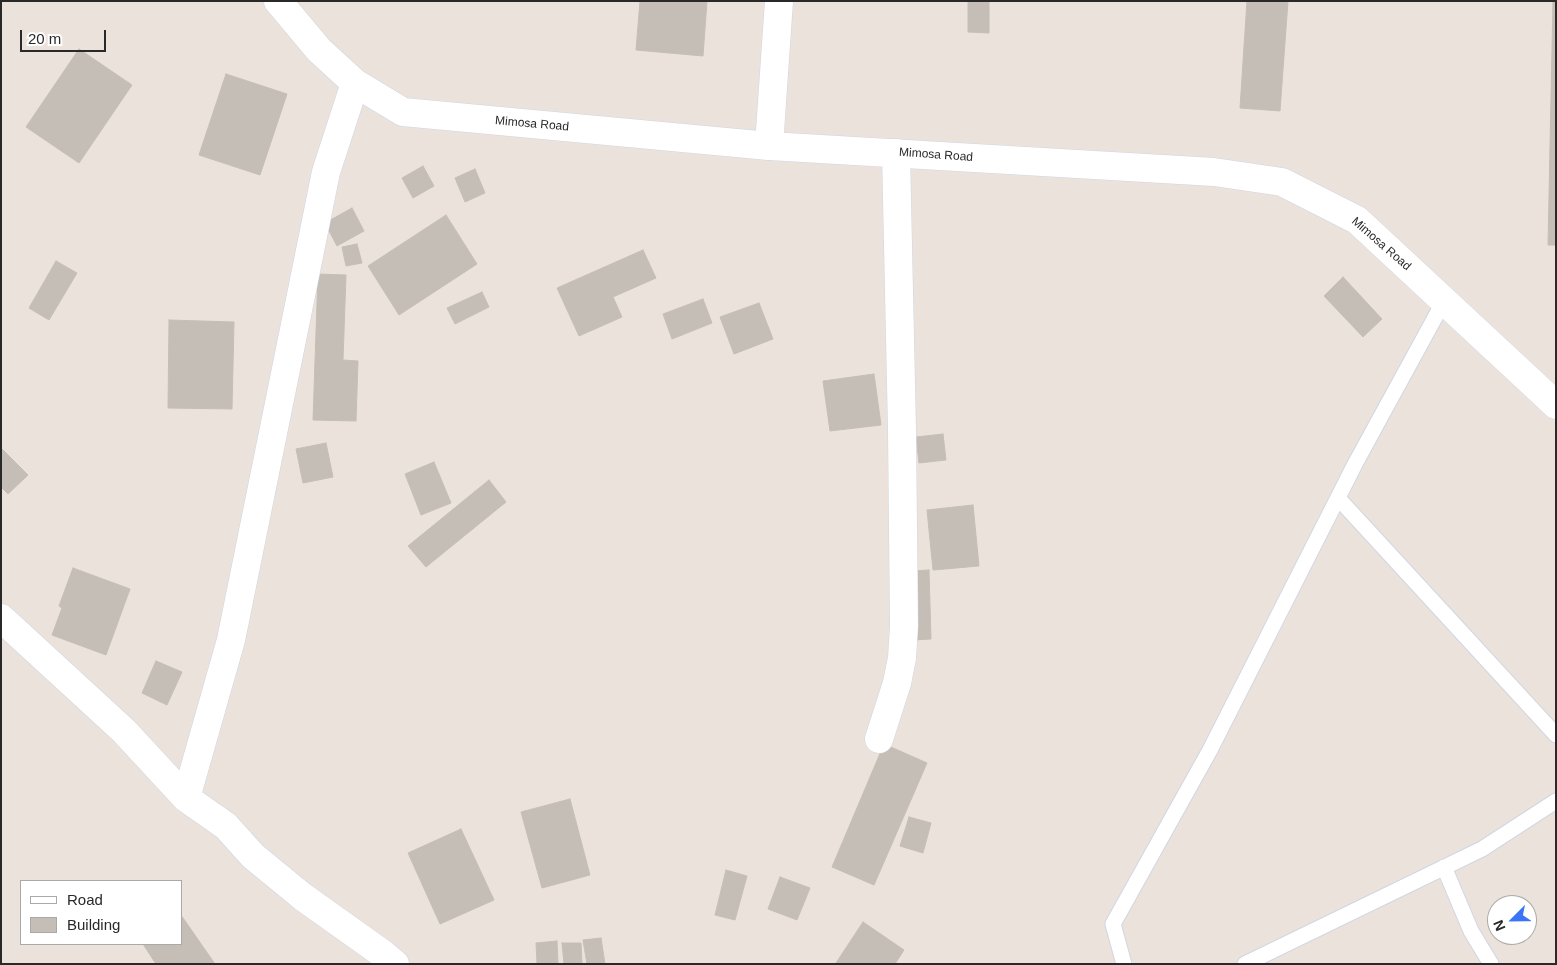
<!DOCTYPE html>
<style>
body{margin:0}
#map{position:relative;width:1557px;height:965px;overflow:hidden;background:#ebe2db;font-family:Arial,sans-serif}
canvas{display:block}
.frame{position:absolute;inset:0;border:2px solid #292929;pointer-events:none}
.legend{position:absolute;left:20px;top:880px;width:162px;height:65px;box-sizing:border-box;background:#fff;border:1px solid #a9a9a9;margin:0;padding:6px 9px;list-style:none;font-size:15px;color:#292929}
.legend li{display:flex;align-items:center;gap:10px;height:25px}
.legend b{width:25px;border:1px solid #a9a9a9}
.north{position:absolute;left:1487px;top:895px;width:50px;height:50px;box-sizing:border-box;background:#fff;border:1px solid #a9a9a9;border-radius:50%;rotate:247deg;font-size:14px;font-weight:700;line-height:20px;text-align:center;color:#292929}
.north::after{content:'';display:block;margin:auto;width:18px;height:22px;background:#3c74f7;clip-path:polygon(50% 0,100% 100%,50% 72%,0 100%)}
.scale{position:absolute;left:20px;top:30px;width:86px;height:22px;box-sizing:border-box;border:2px solid #292929;border-top:0;padding-left:6px;font-size:15px;line-height:18px;white-space:nowrap;color:#292929;-webkit-text-stroke:4px #fff;paint-order:stroke}
</style>
<div id="map">
<canvas width="1557" height="965"></canvas>
<div class="frame"></div>
<ul class="legend">
<li><b style="height:6px;background:#fff"></b>Road</li>
<li><b style="height:14px;background:#c4beb7"></b>Building</li>
</ul>
<div class="north">N</div>
<div class="scale">20 m</div>
</div>
<script>
const ctx = document.querySelector('canvas').getContext('2d');
ctx.lineJoin = 'round';
function fillPath(path, color) {
  ctx.fillStyle = color;
  ctx.fill(path, 'evenodd');
}
function toPath(rows) {
  const path = new Path2D();
  for (const r of rows) {
    path.moveTo(r[0], r[1]);
    for (let i = 2; i < r.length; i += 2) path.lineTo(r[i], r[i + 1]);
  }
  return path;
}
function strokePath(path, color, width, dash) {
  ctx.strokeStyle = color;
  ctx.lineWidth = width;
  ctx.lineCap = dash ? 'butt' : 'round';
  ctx.setLineDash(dash || []);
  ctx.stroke(path);
}
function drawText(font, color, halo, rows, align = 'center') {
  ctx.font = font + ' Arial,sans-serif';
  ctx.lineWidth = 4;
  ctx.setLineDash([]);
  ctx.textBaseline = 'middle';
  ctx.strokeStyle = halo;
  ctx.fillStyle = color;
  for (const [text, x, y, turn = 0] of rows) {
    ctx.save();
    ctx.translate(x, y);
    ctx.rotate((+turn || 0) * Math.PI / 180);
    ctx.textAlign = isNaN(turn) ? turn : align;
    if (halo) ctx.strokeText(text, 0, 0);
    ctx.fillText(text, 0, 0);
    ctx.restore();
  }
}
const building = toPath([
 [640,1,707,1,703,56,636,50,640,1],
 [968,1,989,1,989,33,968,32,968,1],
 [1247,1,1288,1,1280,111,1240,108,1247,1],
 [1553,1,1556,1,1556,245,1548,245,1553,1],
 [79,49,132,85,79,163,26,127,79,49],
 [226,74,287,94,260,175,199,155,226,74],
 [423,166,434,186,413,198,402,178,423,166],
 [475,169,485,193,465,202,455,178,475,169],
 [352,208,364,231,337,246,325,223,352,208],
 [446,215,477,264,399,315,368,266,446,215],
 [357,244,362,263,346,266,342,247,357,244],
 [643,250,656,278,613,297,622,317,579,336,557,288,643,250],
 [56,261,77,273,49,320,29,308,56,261],
 [318,274,346,275,343,360,358,361,356,421,313,420,318,274],
 [1343,277,1382,319,1363,337,1324,296,1343,277],
 [482,292,489,307,455,324,447,308,482,292],
 [703,299,712,323,672,339,663,314,703,299],
 [759,303,773,339,734,354,720,317,759,303],
 [169,320,234,322,232,409,168,408,169,320],
 [874,374,881,425,830,431,823,381,874,374],
 [943,434,946,460,919,463,916,437,943,434],
 [326,443,333,477,303,483,296,449,326,443],
 [1,448,28,475,8,494,1,487,1,448],
 [434,462,451,503,421,515,405,474,434,462],
 [489,480,506,502,426,567,408,546,489,480],
 [973,505,979,566,933,570,927,510,973,505],
 [73,568,130,589,106,655,52,635,62,608,59,606,73,568],
 [929,570,931,639,913,640,911,571,929,570],
 [156,661,182,672,167,705,142,693,156,661],
 [884,744,927,763,874,885,832,867,884,744],
 [570,799,590,875,542,888,521,812,570,799],
 [909,817,931,823,923,853,900,846,909,817],
 [461,829,494,900,440,924,408,853,461,829],
 [726,870,747,876,735,920,715,915,726,870],
 [780,877,810,888,797,920,768,909,780,877],
 [181,915,215,964,156,964,143,944,181,944,181,915],
 [863,922,904,950,895,964,836,963,863,922],
 [601,938,605,964,587,964,583,940,601,938],
 [557,941,558,964,537,964,536,943,557,941],
 [562,943,581,943,582,964,564,964,562,943]
]);
const service = toPath([
 [1338,498,1556,735],
 [1444,867,1471,931,1491,964],
 [1124,964,1113,924,1210,750,1355,464,1444,301],
 [1245,964,1482,849,1556,801]
]);
const minor = toPath([
 [769,146,779,1],
 [1,618,124,731,186,798,231,640,326,172,355,83],
 [879,739,897,683,902,658,904,626,902,430,896,153],
 [186,798,226,826,253,856,303,897,383,954,395,964]
]);
const tertiary = toPath([
 [278,1,319,50,355,83,403,112,769,146,1214,172,1282,182,1357,220,1556,405]
]);
const streetNames = [
 ["Mimosa Road",532,124,5],
 ["Mimosa Road",936,155,4],
 ["Mimosa Road",1381,244,41]
];
fillPath(building, '#c4beb7');
strokePath(building, '#c6beb5', 1);
strokePath(service, '#d0d6e2', 17);
strokePath(minor, '#d0d6e2', 29);
strokePath(tertiary, '#d0d6e2', 29);
strokePath(service, '#fff', 15);
strokePath(minor, '#fff', 28);
strokePath(tertiary, '#fff', 28);
drawText('12px', '#292929', '#fff', streetNames);
</script>
